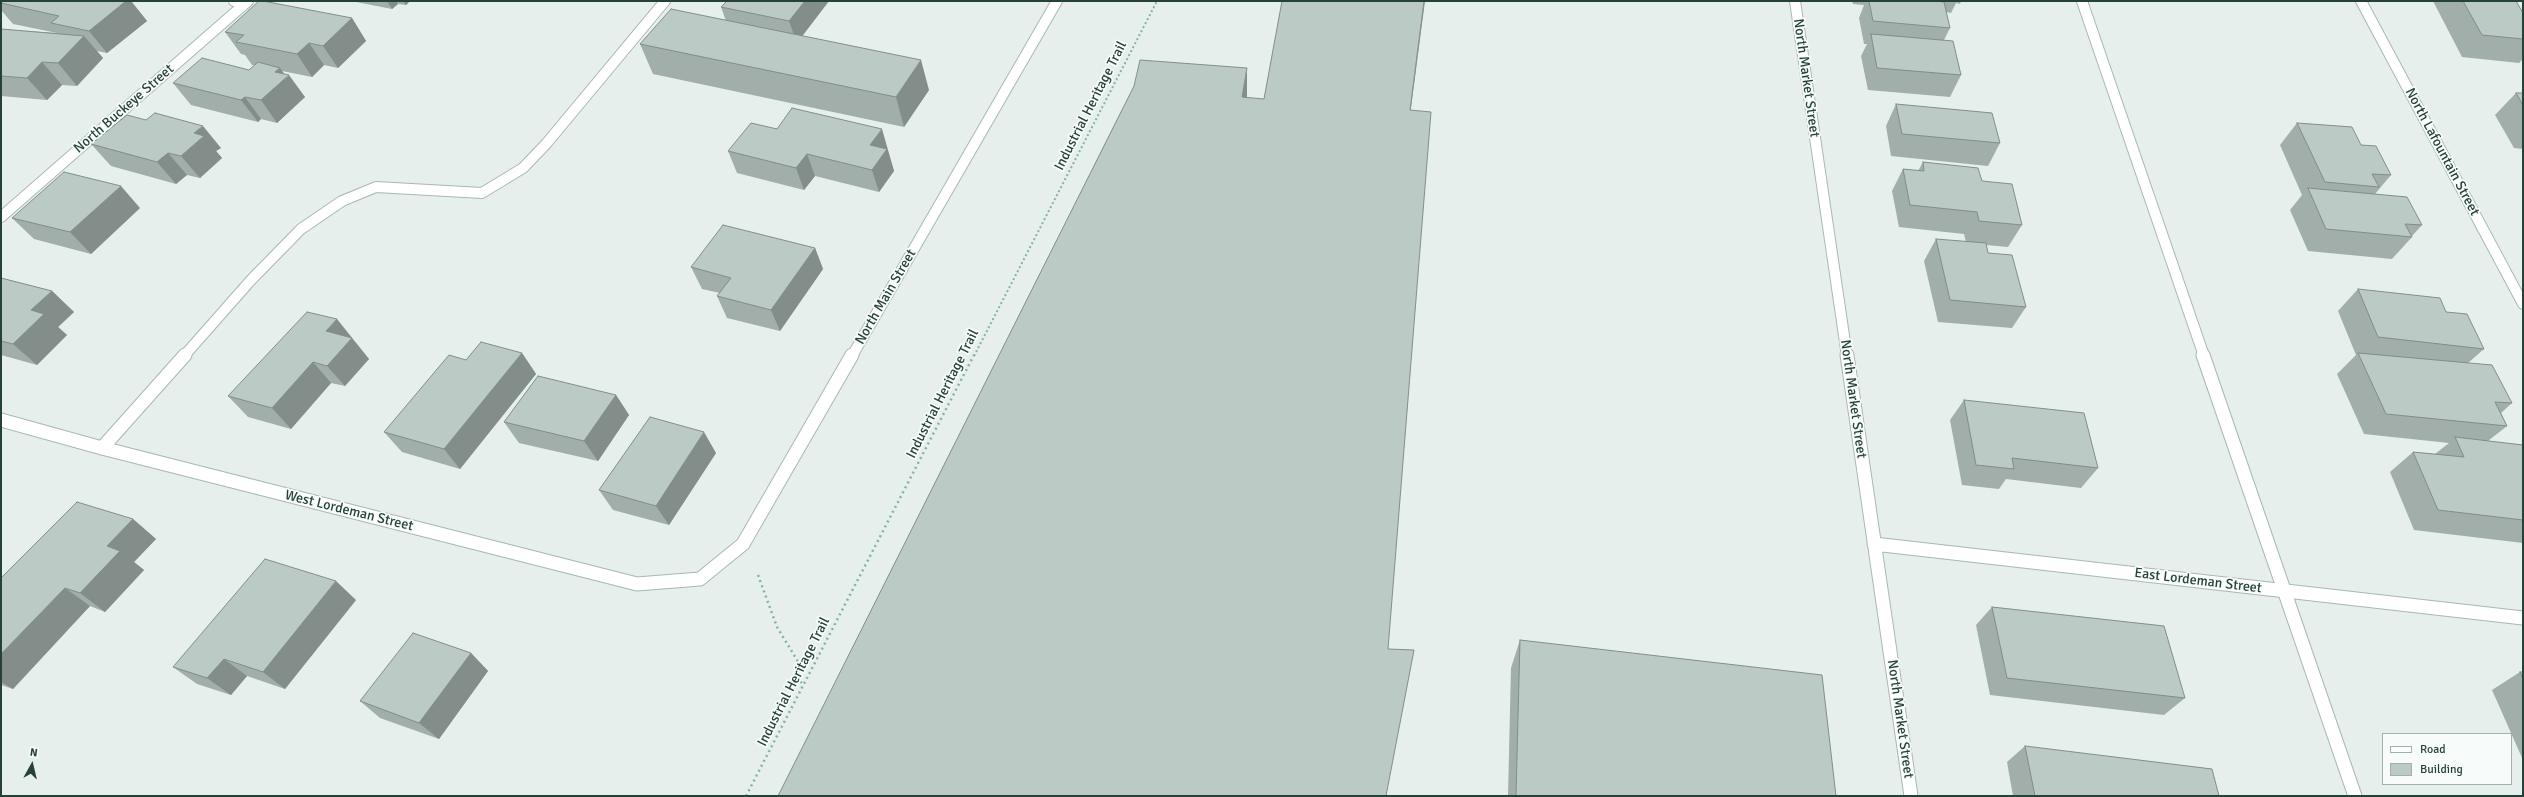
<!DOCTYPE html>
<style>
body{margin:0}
#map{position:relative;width:2524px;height:797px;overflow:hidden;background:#e6efeb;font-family:Signika,sans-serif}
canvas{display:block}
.frame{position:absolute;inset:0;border:2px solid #24423a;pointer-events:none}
.legend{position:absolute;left:2382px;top:733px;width:130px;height:52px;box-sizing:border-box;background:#f7fbf9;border:1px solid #a3b1ad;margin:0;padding:5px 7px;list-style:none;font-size:12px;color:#24423a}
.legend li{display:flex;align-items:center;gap:8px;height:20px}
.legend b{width:20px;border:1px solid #a3b1ad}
.north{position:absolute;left:12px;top:745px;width:40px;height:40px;-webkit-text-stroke:3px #f7fbf9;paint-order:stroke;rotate:8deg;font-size:11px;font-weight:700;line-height:16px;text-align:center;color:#24423a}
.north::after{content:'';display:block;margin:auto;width:14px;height:18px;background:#24423a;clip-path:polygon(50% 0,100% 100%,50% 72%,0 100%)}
</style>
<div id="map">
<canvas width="2524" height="797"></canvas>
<div class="frame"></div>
<ul class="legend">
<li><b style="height:5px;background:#fff"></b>Road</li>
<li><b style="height:11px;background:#bbcac4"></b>Building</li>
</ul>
<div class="north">N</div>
</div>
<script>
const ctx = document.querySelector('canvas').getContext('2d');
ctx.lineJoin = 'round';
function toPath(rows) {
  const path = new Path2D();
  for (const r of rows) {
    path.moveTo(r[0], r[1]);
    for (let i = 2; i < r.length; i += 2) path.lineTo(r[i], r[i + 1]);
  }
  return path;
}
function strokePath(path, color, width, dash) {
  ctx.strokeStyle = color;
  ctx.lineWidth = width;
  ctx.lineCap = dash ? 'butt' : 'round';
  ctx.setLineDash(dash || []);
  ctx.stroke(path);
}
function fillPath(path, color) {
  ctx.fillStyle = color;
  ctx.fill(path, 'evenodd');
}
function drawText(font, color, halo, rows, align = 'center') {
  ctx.font = font + ' Signika,sans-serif';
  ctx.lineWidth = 3.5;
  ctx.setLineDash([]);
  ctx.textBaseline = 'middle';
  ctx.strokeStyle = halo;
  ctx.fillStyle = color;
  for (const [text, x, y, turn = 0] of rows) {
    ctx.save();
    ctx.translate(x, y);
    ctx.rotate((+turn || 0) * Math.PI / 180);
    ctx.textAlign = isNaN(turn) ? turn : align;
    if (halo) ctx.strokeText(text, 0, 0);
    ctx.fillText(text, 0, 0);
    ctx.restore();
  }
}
const pathFar1 = toPath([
 [974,356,1157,1]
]);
const path = toPath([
 [758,575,777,627,797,660,802,688],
 [746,796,974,355]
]);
const serviceFar1 = toPath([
 [234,1,246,3],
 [2082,1,2204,356],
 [184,356,251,280,301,229,342,201,376,187,482,193,523,168,546,144,665,1]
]);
const service = toPath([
 [2203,355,2355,796],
 [102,448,185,355]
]);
const minorFar1 = toPath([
 [1795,1,1847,356],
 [2361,1,2523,304],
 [1,217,248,1],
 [852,356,1057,1]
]);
const minor = toPath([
 [1847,355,1911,796],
 [1,420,102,448,637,584,700,579,743,544,852,355],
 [1874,544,2523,618]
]);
const wall = toPath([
 [1,1,131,1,147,21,107,53,97,51,103,58,77,86,62,85,47,100,1,96,1,29,57,33,13,24,1,10],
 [351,1,410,1,406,5,398,4,392,9],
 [829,1,802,36,929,90,904,127,653,74,640,44,726,21,721,7],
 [1852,1,1961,1,1960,4,1956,3,1951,13,1946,12,1950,28,1944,40,1961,75,1950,97,1868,90,1861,56,1867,44,1864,44,1859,18,1864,5,1853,4],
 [2433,1,2516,1,2523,13,2523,59,2519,63,2462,57],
 [352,18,366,41,338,68,324,65,312,77,282,71,305,97,277,123,261,119,258,122,191,105,173,83,249,70,255,65,252,65,245,55,241,54,225,32],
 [2516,93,2523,93,2523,149,2514,148,2495,115],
 [1896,104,2000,143,1988,166,1891,156,1886,126],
 [2297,123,2361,145,2391,175,2375,194,2422,225,2412,236,2412,237,2392,259,2308,251,2290,210,2302,195,2280,145],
 [777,129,888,151,894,171,879,192,815,176,804,190,737,173,728,151],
 [91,144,221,148,216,151,222,158,200,178,187,175,176,184,111,166],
 [1923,162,1982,181,2022,225,2008,247,1986,245,1988,253,2026,307,2012,328,1938,322,1924,261,1936,239,1966,242,1964,234,1899,227,1892,191,1903,169,1918,171],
 [140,208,91,254,34,239,12,218],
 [815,248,823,269,780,331,727,318,717,296,720,293,702,289,691,267],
 [1,278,52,291,74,312,58,327,67,335,37,365,1,355],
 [2358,289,2446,312,2484,349,2468,363,2512,403,2501,413,2507,426,2488,441,2523,445,2523,543,2414,530,2390,472,2413,452,2435,454,2449,443,2364,434,2337,374,2356,355,2338,311],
 [354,340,354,341,369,359,345,386,331,383,291,429,248,417,228,396],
 [522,353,536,374,460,469,402,452,384,432,466,360],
 [616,395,629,415,598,461,519,443,504,422],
 [1964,400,2098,468,2081,488,2006,479,1999,489,1962,485,1950,420],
 [716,453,669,525,613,510,599,490],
 [133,519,156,539,134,562,144,570,105,612,90,606,13,689,1,685,1,578],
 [356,600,285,689,247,676,231,695,197,684,173,667],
 [1992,607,2185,698,2164,715,1990,695,1976,625],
 [1520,640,1836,796,1508,796,1511,668],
 [471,653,488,671,439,739,380,718,360,701],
 [2520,672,2523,672,2523,760,2492,690],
 [2025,746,2219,796,2013,796,2007,762]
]);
const shadedWall = toPath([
 [126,1,131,1,147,21,107,53,89,31],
 [387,1,396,1,398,4,392,9],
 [403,1,410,1,406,5],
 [805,1,829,1,797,43,789,21],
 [1424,1,1425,1,1406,146,1410,110],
 [352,18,366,41,338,68,323,46],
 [84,36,103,58,77,86,58,63],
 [309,43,324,65,312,77,297,54],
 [921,60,929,90,904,127,896,97],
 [42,62,62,85,47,100,27,78],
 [280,68,287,78,289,75,305,97,277,123,261,100,275,72],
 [1247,68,1247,103,1242,97],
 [245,97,261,119,258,122,241,100],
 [203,126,221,148,216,151,222,158,200,178,181,156,194,133],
 [882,129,894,171,879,192,872,170,870,145],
 [168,153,187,175,176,184,157,162],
 [807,154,815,176,804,190,796,168],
 [121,186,140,208,91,254,70,232],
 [815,248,823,269,780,331,771,310],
 [52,291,74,312,58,327,67,335,37,365,13,344,31,310],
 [337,319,369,359,345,386,327,366,326,331],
 [522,353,536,374,460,469,444,449],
 [313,362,331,383,291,429,272,408],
 [616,395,629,415,598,461,584,441],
 [704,432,716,453,669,525,656,506],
 [133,519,156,539,134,562,144,570,105,612,80,593,107,546],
 [336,581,356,600,285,689,263,672],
 [65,588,90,606,13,689,1,682,1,654],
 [471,653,488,671,439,739,419,723],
 [224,659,247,676,231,695,207,678]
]);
const building = toPath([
 [1,1,126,1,89,31,51,23,59,16,1,3,1,1],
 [259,1,263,1,352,18,323,46,309,43,297,54,236,42,244,35,225,32,259,1],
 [727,1,805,1,789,21,721,7,727,1],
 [1282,1,1424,1,1410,110,1431,112,1388,649,1414,650,1386,796,778,796,1134,86,1140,60,1247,68,1242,97,1264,99,1282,1],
 [1869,1,1933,1,1944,2,1950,28,1873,21,1869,1],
 [2463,1,2516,1,2523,13,2523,39,2482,35,2463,1],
 [671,9,921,60,896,97,640,44,671,9],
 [1,29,84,36,58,63,42,62,27,78,1,76,1,29],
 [1871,34,1953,41,1961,75,1877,68,1871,34],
 [202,58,249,70,258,62,280,68,275,72,289,75,261,100,245,97,241,100,173,83,202,58],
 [2516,93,2523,93,2523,105,2516,93],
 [1896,104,1992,113,2000,143,1902,134,1896,104],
 [792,108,882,129,870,145,887,149,872,170,807,154,796,168,728,151,751,123,777,129,792,108],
 [155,113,203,126,194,133,204,136,181,156,168,153,157,162,91,144,127,115,146,120,155,113],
 [2297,123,2352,127,2361,145,2376,146,2391,175,2372,174,2379,187,2325,182,2297,123],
 [1923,162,1978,168,1982,181,2012,184,2022,225,1979,221,1977,212,1910,205,1903,169,1924,171,1923,162],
 [64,172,121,186,70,232,12,218,64,172],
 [2308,188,2407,197,2422,225,2405,224,2412,237,2326,229,2308,188],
 [723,225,815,248,771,310,717,296,731,278,691,267,723,225],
 [1936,239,1986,243,1988,253,2012,255,2026,307,1950,300,1936,239],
 [1,278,52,291,31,310,44,314,13,344,1,341,1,278],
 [2358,289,2440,298,2446,312,2467,314,2484,349,2378,337,2358,289],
 [307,312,337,319,326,331,352,338,327,366,313,362,272,408,228,396,307,312],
 [481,342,522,353,444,449,384,432,449,355,466,360,481,342],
 [2358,353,2492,365,2512,403,2495,402,2507,426,2386,414,2358,353],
 [538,376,616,395,584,441,504,422,538,376],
 [1964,400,2084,413,2098,468,2012,458,2014,469,1976,465,1964,400],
 [650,417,704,432,656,506,599,490,650,417],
 [2455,437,2523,445,2523,520,2438,510,2413,452,2464,457,2455,437],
 [77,502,133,519,107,546,120,551,80,593,65,588,1,654,1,578,77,502],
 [265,559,336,581,263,672,224,659,207,678,173,667,265,559],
 [1992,607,2164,626,2185,698,2007,678,1992,607],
 [413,633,471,653,419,723,360,701,413,633],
 [1520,640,1822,675,1836,796,1516,796,1520,640],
 [2520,672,2523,672,2523,679,2520,672],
 [2025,746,2212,769,2219,796,2035,796,2025,746]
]);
const streetNames = [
 ["North Market Street",1806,78,82],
 ["Industrial Heritage Trail",1091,106,-63],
 ["North Buckeye Street",124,109,-41],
 ["North Lafountain Street",2442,152,62],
 ["North Main Street",886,297,-60],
 ["Industrial Heritage Trail",943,394,-63],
 ["North Market Street",1853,399,82],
 ["West Lordeman Street",349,511,14],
 ["East Lordeman Street",2198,581,7],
 ["Industrial Heritage Trail",794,682,-63],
 ["North Market Street",1900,719,82]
];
strokePath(serviceFar1, '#a8b8b2', 12);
strokePath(service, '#a8b8b2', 15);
strokePath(minorFar1, '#a8b8b2', 12);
strokePath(minor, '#a8b8b2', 15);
strokePath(pathFar1, '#86b3a5', 2, [2, 2.5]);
strokePath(path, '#86b3a5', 2.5, [2, 3.5]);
strokePath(serviceFar1, '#fff', 10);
strokePath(service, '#fff', 13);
strokePath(minorFar1, '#fff', 10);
strokePath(minor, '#fff', 13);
fillPath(wall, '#a1aea9');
fillPath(shadedWall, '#838d89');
fillPath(building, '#bbcac4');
strokePath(building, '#838d89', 1);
drawText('14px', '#24423a', '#f7fbf9', streetNames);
</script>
